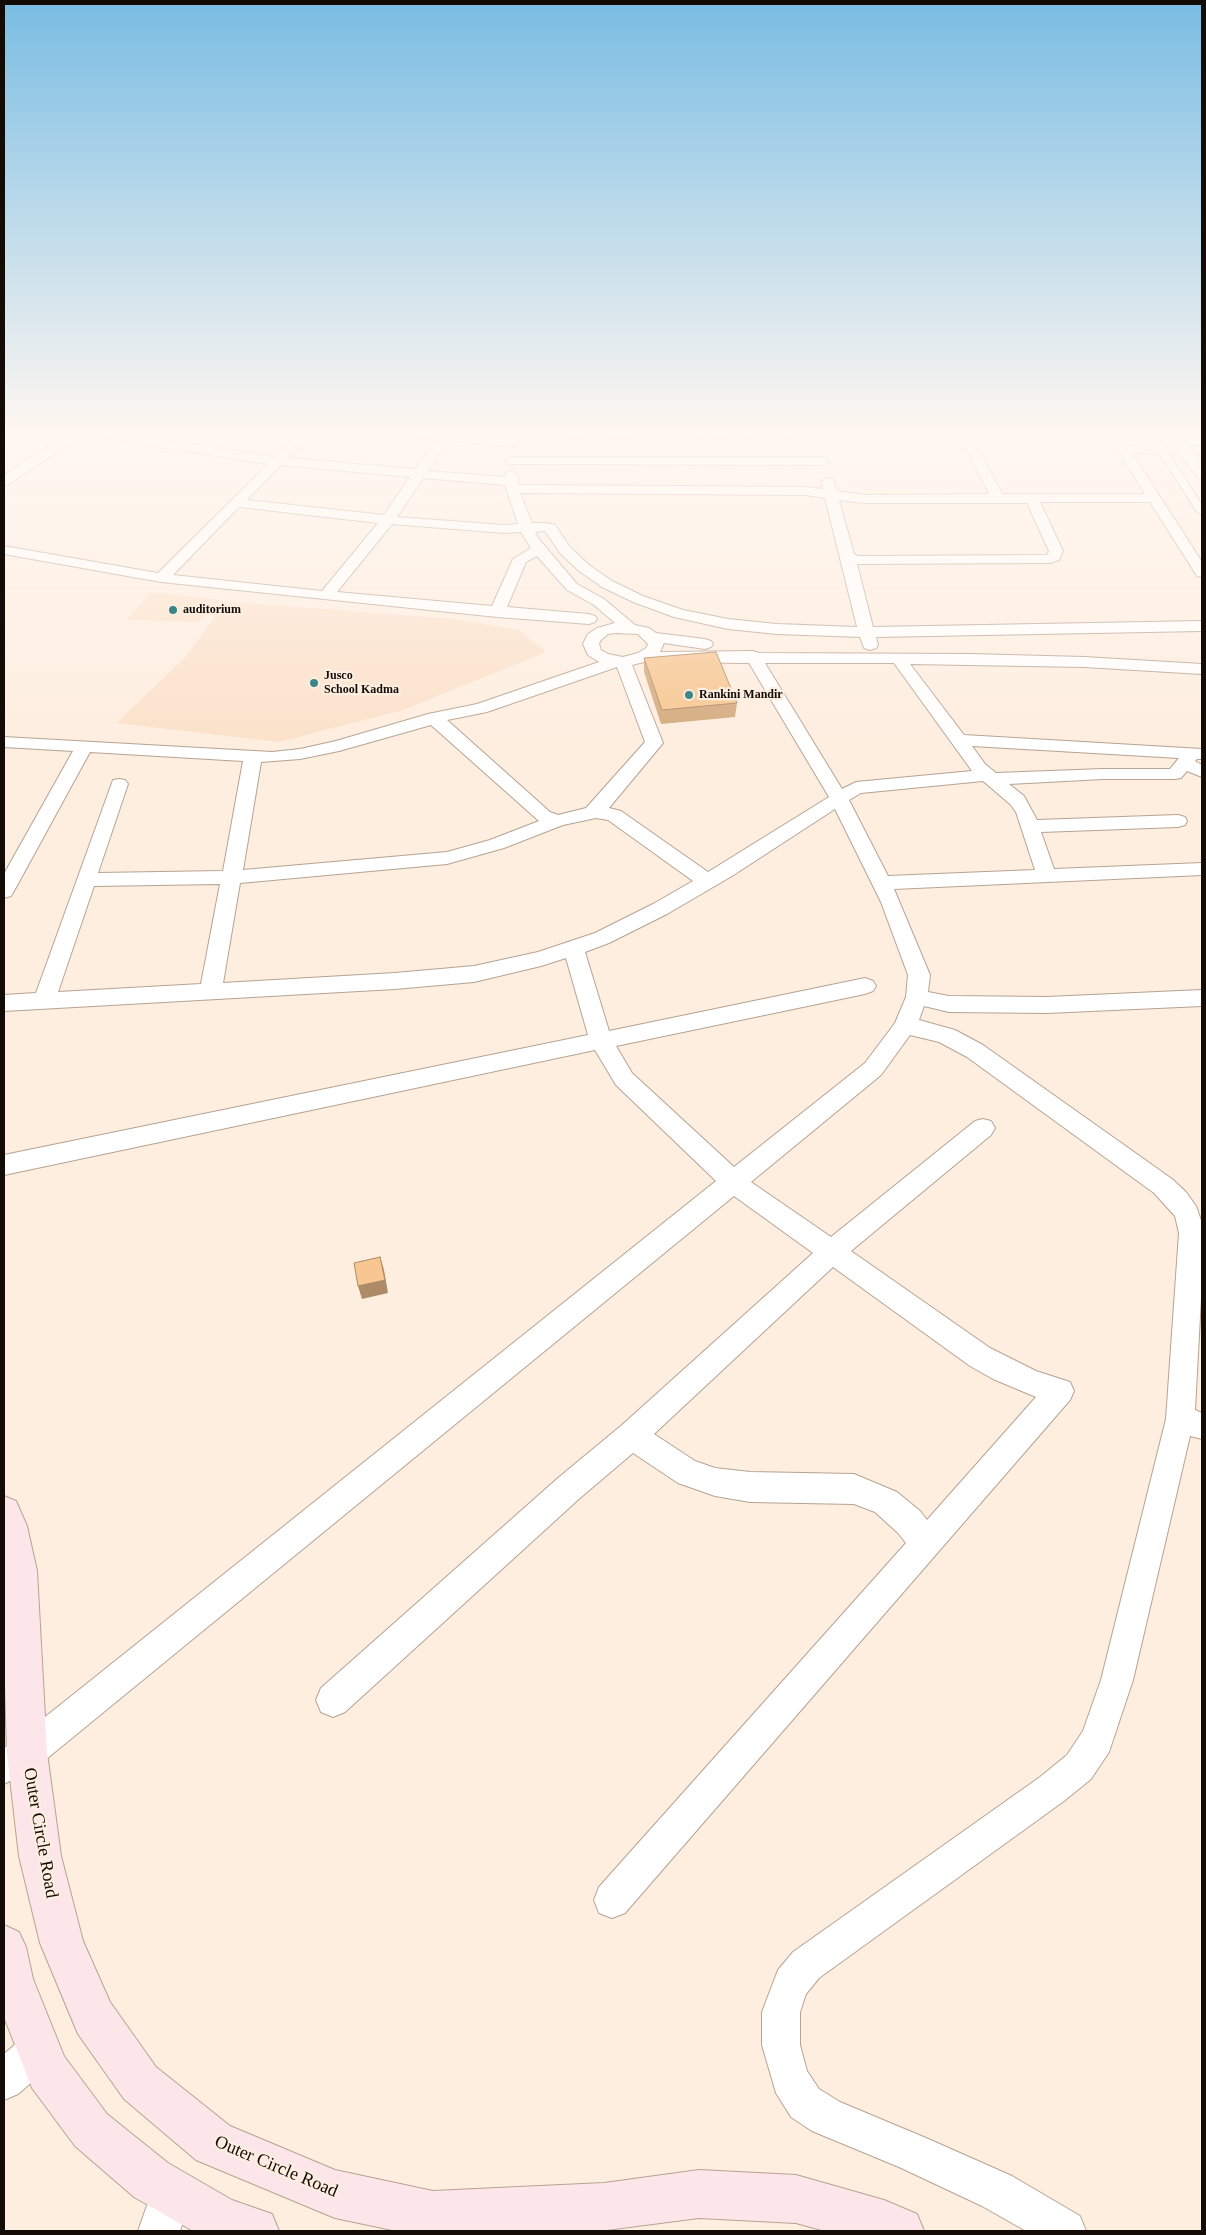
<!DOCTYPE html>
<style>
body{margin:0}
#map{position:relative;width:1206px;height:2235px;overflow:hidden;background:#feeee0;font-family:"Times New Roman",serif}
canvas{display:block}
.frame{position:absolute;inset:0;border:5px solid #120b06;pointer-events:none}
</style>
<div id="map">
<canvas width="1206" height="2235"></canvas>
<div class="frame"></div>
</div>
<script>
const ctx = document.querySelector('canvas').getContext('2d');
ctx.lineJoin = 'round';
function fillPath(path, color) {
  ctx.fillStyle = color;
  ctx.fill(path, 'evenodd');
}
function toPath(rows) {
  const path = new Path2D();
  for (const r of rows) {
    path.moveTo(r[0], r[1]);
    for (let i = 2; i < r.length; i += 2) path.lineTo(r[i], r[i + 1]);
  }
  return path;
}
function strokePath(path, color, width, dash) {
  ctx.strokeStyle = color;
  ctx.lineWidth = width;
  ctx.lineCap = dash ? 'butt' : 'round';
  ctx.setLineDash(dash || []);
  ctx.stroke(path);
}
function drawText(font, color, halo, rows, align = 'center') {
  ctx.font = font + ' "Times New Roman",serif';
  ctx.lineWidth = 4.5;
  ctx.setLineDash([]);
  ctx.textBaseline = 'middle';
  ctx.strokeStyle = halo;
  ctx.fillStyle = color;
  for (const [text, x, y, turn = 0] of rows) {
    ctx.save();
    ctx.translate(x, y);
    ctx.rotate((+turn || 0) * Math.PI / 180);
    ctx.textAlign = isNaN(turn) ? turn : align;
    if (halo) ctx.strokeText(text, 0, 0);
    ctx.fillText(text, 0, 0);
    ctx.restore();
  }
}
const built = toPath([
 [150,592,221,600,198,622,127,620],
 [231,602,454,619,519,630,546,652,403,710,279,742,117,723,186,656,215,617]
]);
const pedestrian = toPath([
 [1145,431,1154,431,1202,505,1202,515,1197,512,1145,431]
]);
const minor = toPath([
 [71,431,110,431,275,457,301,431,314,431,288,458,415,469,436,440,376,435,370,431,454,431,452,434,514,439,520,443,514,447,448,441,428,471,505,477,506,472,511,471,518,475,518,485,806,487,823,489,821,482,828,478,833,479,837,491,864,495,989,494,957,431,969,431,1002,494,1145,494,1106,431,1119,431,1127,445,1174,446,1164,431,1177,431,1188,446,1202,446,1202,454,1194,454,1202,465,1202,478,1197,477,1180,454,1132,453,1202,562,1202,577,1197,576,1150,502,1040,502,1063,551,1059,560,1050,563,857,564,873,627,1202,621,1202,631,876,637,878,645,876,648,870,650,864,648,860,637,777,634,728,629,674,617,633,602,602,587,579,571,560,553,545,531,535,532,538,538,577,584,604,599,635,625,649,628,656,633,705,639,711,641,713,644,711,647,705,649,664,643,660,652,753,651,759,653,970,654,1084,657,1202,664,1202,674,1084,667,910,664,964,735,1202,749,1202,759,1197,759,1195,761,1202,765,1202,777,1187,771,1181,778,1175,779,1103,779,1009,784,1024,796,1037,820,1178,815,1185,817,1187,821,1185,825,1178,827,1041,832,1054,869,1202,863,1202,875,894,889,930,975,928,992,949,996,1047,997,1202,990,1202,1006,1047,1013,949,1012,924,1006,919,1020,955,1030,983,1045,1172,1179,1186,1192,1196,1206,1202,1223,1202,1279,1195,1410,1202,1413,1202,1439,1190,1436,1133,1680,1109,1752,1091,1779,1064,1801,819,1978,806,1994,800,2012,800,2045,807,2071,819,2089,840,2102,926,2138,1012,2176,1080,2216,1086,2231,1026,2231,982,2206,899,2167,812,2131,791,2117,776,2093,762,2045,762,2012,778,1970,793,1952,1040,1777,1067,1755,1083,1731,1101,1680,1166,1419,1179,1233,1175,1216,1154,1193,967,1057,939,1042,910,1035,881,1075,751,1182,831,1237,975,1121,983,1119,991,1121,995,1128,991,1135,851,1251,990,1348,1036,1371,1070,1382,1074,1391,1070,1400,625,1913,612,1918,599,1913,594,1900,599,1887,906,1543,898,1533,875,1512,854,1504,750,1502,715,1496,678,1483,633,1453,580,1498,345,1712,333,1717,321,1712,316,1700,321,1688,558,1478,622,1425,813,1253,734,1196,39,1765,4,1784,4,1748,15,1741,716,1181,616,1085,595,1050,4,1175,4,1155,588,1035,566,958,541,966,474,982,395,989,4,1011,4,995,36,993,113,780,119,779,125,780,128,784,98,873,223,871,243,761,90,752,14,891,11,896,4,898,4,874,73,751,4,747,4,737,272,752,300,749,336,741,428,714,477,704,599,662,588,655,583,644,588,634,597,628,615,623,594,605,567,590,537,556,526,562,507,607,589,614,595,616,597,619,595,622,589,624,497,617,161,582,4,554,4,546,158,573,268,464,83,435,9,484,4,485,4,475,71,431],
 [281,465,410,477,384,515,247,500,281,465],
 [423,478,505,485,518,524,504,525,397,517,423,478],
 [520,493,806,495,825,498,857,627,777,624,728,619,683,610,643,596,612,581,589,565,570,547,555,525,546,523,532,523,520,493],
 [839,500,864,503,1027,503,1049,551,1047,555,858,556,854,554,839,500],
 [239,507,378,523,322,591,173,575,239,507],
 [392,524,504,533,521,532,531,548,513,559,492,606,337,592,392,524],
 [616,633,638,634,648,644,646,648,638,653,623,657,608,654,601,650,599,644,601,640,608,634,616,633],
 [644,662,749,663,829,797,708,872,621,811,609,808,663,743,632,665,644,662],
 [765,663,894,663,972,771,856,782,842,789,765,663],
 [617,667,645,742,586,808,558,815,550,812,447,720,487,712,617,667],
 [431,725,539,821,490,840,447,852,243,870,261,762,300,759,339,751,431,725],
 [972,746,1179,758,1170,769,1103,769,996,773,985,764,972,746],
 [983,781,1010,804,1016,812,1035,870,888,876,849,800,861,793,983,781],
 [835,809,881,902,908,975,906,997,895,1023,865,1063,734,1167,632,1073,616,1046,865,994,873,991,876,986,873,981,865,978,609,1031,585,952,609,943,667,914,732,876,835,809],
 [596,818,608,820,693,881,653,904,595,933,538,952,474,966,395,973,223,983,240,883,447,864,504,848,563,825,596,818],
 [220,884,201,984,58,992,94,886,220,884],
 [833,1267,970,1366,993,1379,1036,1397,927,1520,920,1511,897,1492,854,1474,750,1472,715,1468,695,1461,654,1434,833,1267],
 [512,431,818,431,823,435,817,439,516,438,512,437,510,434,512,431],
 [512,457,823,457,830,461,823,465,507,464,505,461,507,458,512,457],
 [39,2031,53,2036,58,2050,53,2064,18,2094,4,2100,4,2054,25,2036,39,2031],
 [172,2171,187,2177,193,2192,180,2231,138,2231,157,2177,172,2171]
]);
const secondary = toPath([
 [4,1496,16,1501,27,1526,37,1571,47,1753,61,1856,83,1941,110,2002,156,2067,230,2126,335,2170,433,2191,604,2183,699,2170,796,2175,884,2200,917,2214,924,2231,825,2231,796,2223,699,2218,599,2231,397,2231,335,2218,196,2160,124,2099,78,2034,40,1943,19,1856,7,1753,4,1652,4,1496],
 [4,1925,19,1932,26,1947,33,1979,64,2056,107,2114,168,2163,232,2200,272,2214,279,2231,193,2231,134,2197,75,2146,32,2088,4,2017,4,1925]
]);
const wall = toPath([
 [644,658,737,703,735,717,661,724,644,672]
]);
const shadedWall = toPath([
 [380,1257,384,1270,388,1293,362,1299,358,1286]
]);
const building = toPath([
 [716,652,737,703,662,710,644,658,716,652],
 [380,1257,385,1280,358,1286,354,1263,380,1257]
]);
const markers = [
 [173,610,5,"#3c8588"],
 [314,683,5,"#3c8588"],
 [689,695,5,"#3c8588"]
];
const farPoinames = [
 ["auditorium",183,610],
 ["Jusco",324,676],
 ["School Kadma",324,690],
 ["Rankini Mandir",699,695]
];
const nearStreetnames = [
 ["Outer Circle Road",40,1833,80],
 ["Outer Circle Road",276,2167,23]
];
fillPath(built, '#fbe1ca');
strokePath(pedestrian, '#b6a392', 2);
strokePath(minor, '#b6a392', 2);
strokePath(secondary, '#b6a392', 2);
fillPath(pedestrian, '#fff');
fillPath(minor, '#fff');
fillPath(secondary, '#fde6e9');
fillPath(wall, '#d4aa7d');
fillPath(shadedWall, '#ad8b66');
fillPath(building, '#f7c691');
strokePath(building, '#ad8b66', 1);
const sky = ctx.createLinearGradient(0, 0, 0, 744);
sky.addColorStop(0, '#79bde3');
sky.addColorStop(0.58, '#fff7f1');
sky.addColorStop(1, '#fff7f100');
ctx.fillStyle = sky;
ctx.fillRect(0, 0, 1206, 744);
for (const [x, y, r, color] of markers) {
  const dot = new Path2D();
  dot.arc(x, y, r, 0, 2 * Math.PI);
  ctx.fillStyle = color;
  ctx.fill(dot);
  strokePath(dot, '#feeee0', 2);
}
drawText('bold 12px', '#120b06', '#feeee0', farPoinames, 'left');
drawText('18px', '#120b06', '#feeee0', nearStreetnames);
</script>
